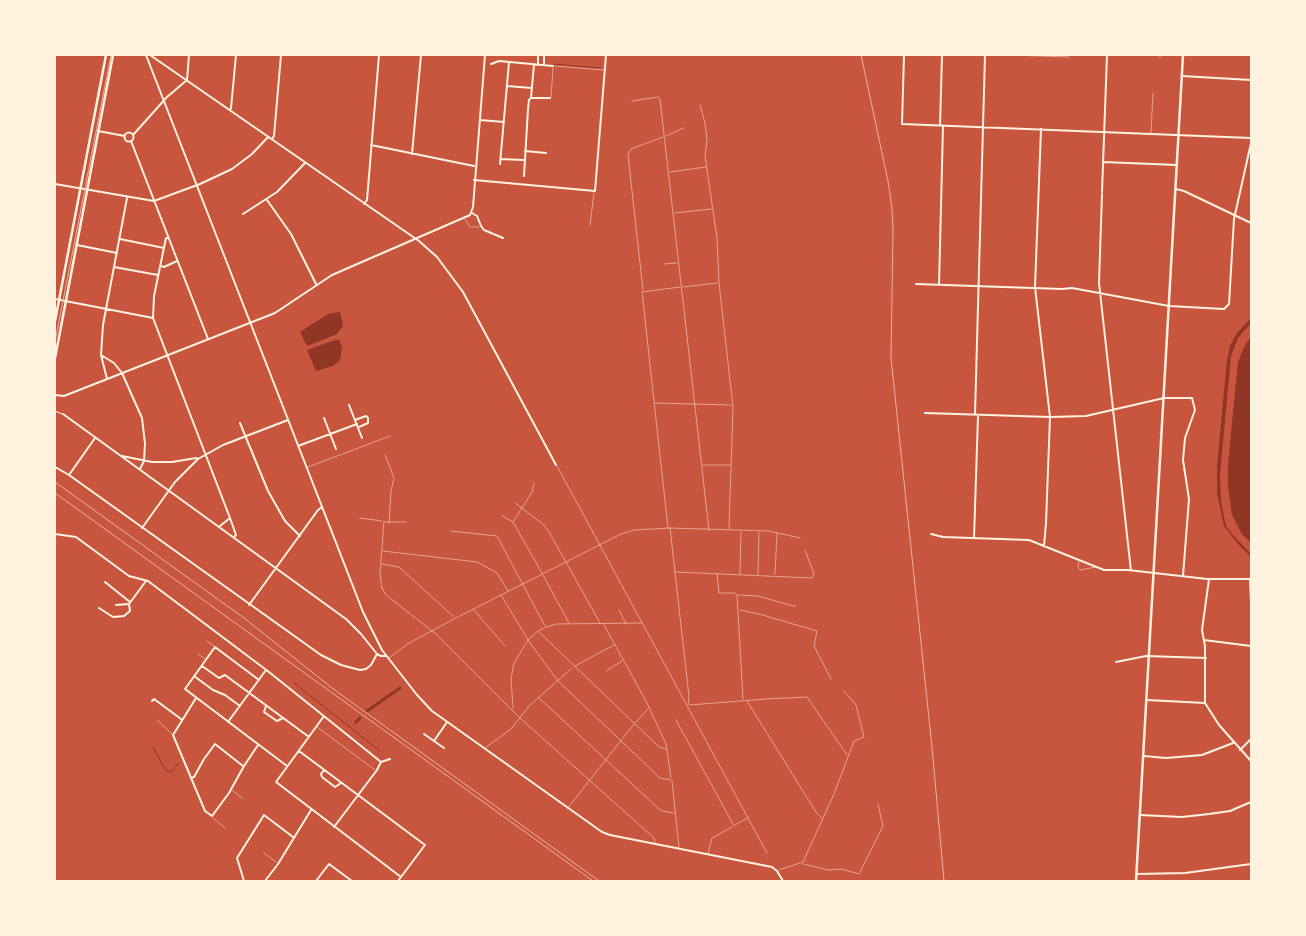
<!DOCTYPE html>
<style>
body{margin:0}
#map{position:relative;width:1306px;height:936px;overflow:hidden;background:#c8553d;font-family:"Fira Sans",sans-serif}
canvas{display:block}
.frame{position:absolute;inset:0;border:56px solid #fff3e0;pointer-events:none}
</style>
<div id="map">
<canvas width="1306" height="936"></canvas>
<div class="frame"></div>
</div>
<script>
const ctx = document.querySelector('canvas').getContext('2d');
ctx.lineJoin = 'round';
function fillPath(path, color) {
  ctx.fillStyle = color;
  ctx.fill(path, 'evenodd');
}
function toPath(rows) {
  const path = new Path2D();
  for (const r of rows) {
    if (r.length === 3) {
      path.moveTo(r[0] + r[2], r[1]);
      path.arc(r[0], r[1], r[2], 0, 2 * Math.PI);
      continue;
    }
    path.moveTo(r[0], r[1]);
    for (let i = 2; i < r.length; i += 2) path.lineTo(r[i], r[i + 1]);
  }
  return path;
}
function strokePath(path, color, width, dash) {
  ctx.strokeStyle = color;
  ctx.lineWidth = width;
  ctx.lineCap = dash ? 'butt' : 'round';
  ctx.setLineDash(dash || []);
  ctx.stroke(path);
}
const water = toPath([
 [340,312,343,326,337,334,307,346,300,332,328,314],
 [1251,318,1251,323,1238,338,1231,356,1220,474,1221,501,1226,526,1232,534,1251,554,1251,557,1238,544,1224,526,1217,493,1217,466,1227,360,1230,346,1237,333],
 [1251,336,1251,543,1242,534,1232,515,1228,486,1228,464,1238,362,1244,347],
 [335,340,339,340,342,347,340,360,333,366,316,371,307,350]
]);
const stream = toPath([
 [553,64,601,68],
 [294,683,380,751],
 [153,747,166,771,171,772,179,763]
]);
const canal = toPath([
 [367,711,400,688],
 [356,722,360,718]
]);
const service = toPath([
 [1008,55,1069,57],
 [1160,58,1160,55],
 [555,66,604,70],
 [551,97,553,68],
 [632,101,658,97,660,99,709,530],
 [700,105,705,123,707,140,705,156,717,238,719,283,733,407,729,529],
 [1151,133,1153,93],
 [666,136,684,128],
 [670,172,706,167],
 [675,213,711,209],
 [465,219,470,227,479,227],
 [590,225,594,193],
 [664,264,677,263],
 [683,287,717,283],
 [643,290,628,155,631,149,663,137],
 [655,403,731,405],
 [385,455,394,478,391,491,389,523],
 [703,465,730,465],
 [557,466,767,853],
 [308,467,390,436],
 [515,503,543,524,548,530,600,623],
 [502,516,513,522,542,573],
 [360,518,382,521],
 [384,521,380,574,382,588,386,595,436,634,520,718,654,838,655,844],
 [385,522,406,522],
 [513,522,532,492,534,483],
 [668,528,642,292,680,287],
 [670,528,689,697,688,704],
 [451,531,497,536,545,626],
 [383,551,477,562,497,573,508,591],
 [1079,562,1078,567,1080,570,1096,567],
 [382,564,399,567,454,617],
 [675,572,812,578,814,574,805,550],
 [717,574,719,593,735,593,737,595,743,699],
 [740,574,741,532],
 [758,574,759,532],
 [775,574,777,533],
 [543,575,569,623],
 [501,595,530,643,558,681,660,778,671,780],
 [738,595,758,596,793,606,796,606],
 [474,610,505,646],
 [619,610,626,624],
 [740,610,759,614,817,631,814,646,831,679],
 [604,625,646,701,666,744,671,778],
 [539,632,659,747,666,749],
 [207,641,214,646],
 [198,654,205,659],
 [389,658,409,643,454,619,621,534,634,530,670,528,769,531,800,538],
 [575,666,614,645],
 [606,671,622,661],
 [538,697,659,809,662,811,674,813],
 [747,701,816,812,822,818],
 [689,705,766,699,807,697,847,755],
 [513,708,511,679,514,663,528,640,538,631,546,627,556,624,642,623],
 [157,720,172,734],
 [676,720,734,826],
 [317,727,375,770],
 [485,748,511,729,529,706,572,668],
 [672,781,679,847],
 [232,790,243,799],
 [567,809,634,724,648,709],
 [213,818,225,828],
 [735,825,748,818],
 [264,853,276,862],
 [708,853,712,838,732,827],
 [803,864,828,870,841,869,859,874,883,826,878,804],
 [779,870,803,862,834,794,854,741,864,737,856,705,844,691]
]);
const pedestrian = toPath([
 [55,411,62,414]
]);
const minor = toPath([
 [150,55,419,241,437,257,463,292,556,465],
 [904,55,902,124,1251,138],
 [491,64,499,61,553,66],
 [538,64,538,55],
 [544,65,544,55],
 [1182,76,1251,80],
 [187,80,189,55],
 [507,86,532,88],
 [531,98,550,98],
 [230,110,231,108,236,55],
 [480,120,504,122],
 [940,126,942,55],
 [1041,129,1035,287,1050,417,1046,523,1044,546],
 [98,131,125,136],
 [129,137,4.5],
 [133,135,167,97,187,80],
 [272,139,274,136,281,55],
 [131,141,208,339],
 [371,145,474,166],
 [525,151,546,153],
 [412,154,421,55],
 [501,159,523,160],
 [1103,162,1177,165],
 [500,164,509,62],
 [524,176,528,109,529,100,531,98,534,64],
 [474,180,595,191,606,55],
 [55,184,154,201,200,184,232,169,252,154,268,137],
 [1102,192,1107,55],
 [1102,194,1099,283,1131,571],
 [267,200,291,234,316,284],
 [364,204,367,200,379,55],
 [472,213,477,216,481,226,484,230,503,238],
 [243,214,277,192,305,163],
 [168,238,166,238,154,296,153,318,230,518,236,535,234,537],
 [120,239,164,248],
 [77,245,117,253],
 [161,266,164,267,177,261],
 [114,267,158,275],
 [916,284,1062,289,1072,288,1169,306,1224,309,1229,304,1234,219,1251,143],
 [939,285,943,126],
 [55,299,153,318],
 [101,355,114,363,122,373,142,418,145,444,144,461,140,469],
 [107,379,101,355,103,325,127,198],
 [55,395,64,396,275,313,332,275,470,215,473,207,485,55],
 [349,405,362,438],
 [925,413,1050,417,1086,416,1164,398,1192,398,1195,410,1185,438,1183,460,1189,499,1183,576],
 [63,414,346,619,361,634,377,654,381,656,386,656],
 [975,414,985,55],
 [324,418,336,449],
 [355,420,366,416,368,418,368,423,359,427],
 [240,423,268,491,285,521,300,536],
 [298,446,357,424],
 [122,456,152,462,172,462,196,458,198,459],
 [55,467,69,475,321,655,341,665,360,670,366,669,371,665,377,654],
 [69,475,95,438],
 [220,526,230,518],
 [142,528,175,482,198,459,223,445,288,420],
 [55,534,76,537,129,576,148,581,269,672,381,762,390,759],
 [931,534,943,537,1029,540,1104,570,1128,570,1207,579,1250,579,1251,602],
 [974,538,978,416],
 [1209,579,1202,630,1205,646,1205,703,1219,725,1251,761],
 [105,582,130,602],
 [116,605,129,604],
 [249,605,318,510,322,507],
 [99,608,113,617,124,616,130,611,129,604,146,581],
 [1204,640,1251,646],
 [1116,662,1146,656,1206,658],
 [202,666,219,678,225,675,309,737],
 [194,676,213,690,225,695,240,706],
 [259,680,215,647,185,689,287,766],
 [196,698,173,735,205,811,212,816,229,793,244,766,258,745],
 [1147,700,1205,703],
 [152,701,154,699,181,719],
 [266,706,264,712,277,721,283,718],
 [324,716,276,782,401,877],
 [228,722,266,670],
 [424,734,434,741,447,722],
 [434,741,444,748],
 [1240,750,1251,739],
 [299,751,425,845,398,881],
 [1144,756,1166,758,1202,755,1233,743],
 [324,770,321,774,322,777,335,787,341,783],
 [191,778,194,777,204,759,215,744,243,766],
 [1140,815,1182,817,1209,814,1230,811,1251,802],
 [334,827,377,770,381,762],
 [1137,874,1185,873,1251,864],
 [244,881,237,858,264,815,293,837],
 [265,881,278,864,311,810],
 [316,881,329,864,352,881]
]);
const tertiary = toPath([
 [146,55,363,612,382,650,417,695,432,711,602,832,610,835,772,867,777,871,783,881],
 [1176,189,1184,191,1251,223]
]);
const secondary = toPath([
 [55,321,106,55],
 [55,358,113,55],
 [1136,881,1183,55]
]);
const tram = toPath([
 [55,342,111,55],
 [55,482,244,618,332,688,599,881]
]);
const rail = toPath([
 [861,55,888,181,892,208,893,230,891,358,932,747,944,881],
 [55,493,593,881]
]);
fillPath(water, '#8f3625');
strokePath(stream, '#8f3625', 1);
strokePath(canal, '#8f3625', 3);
strokePath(service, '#fff3e0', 0.5);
strokePath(pedestrian, '#fff3e0', 1);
strokePath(minor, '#fff3e0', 2);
strokePath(tertiary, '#fff3e0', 2);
strokePath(secondary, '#fff3e0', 2.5);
strokePath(tram, '#e9b49f', 1);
strokePath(rail, '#e9b49f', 1);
</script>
